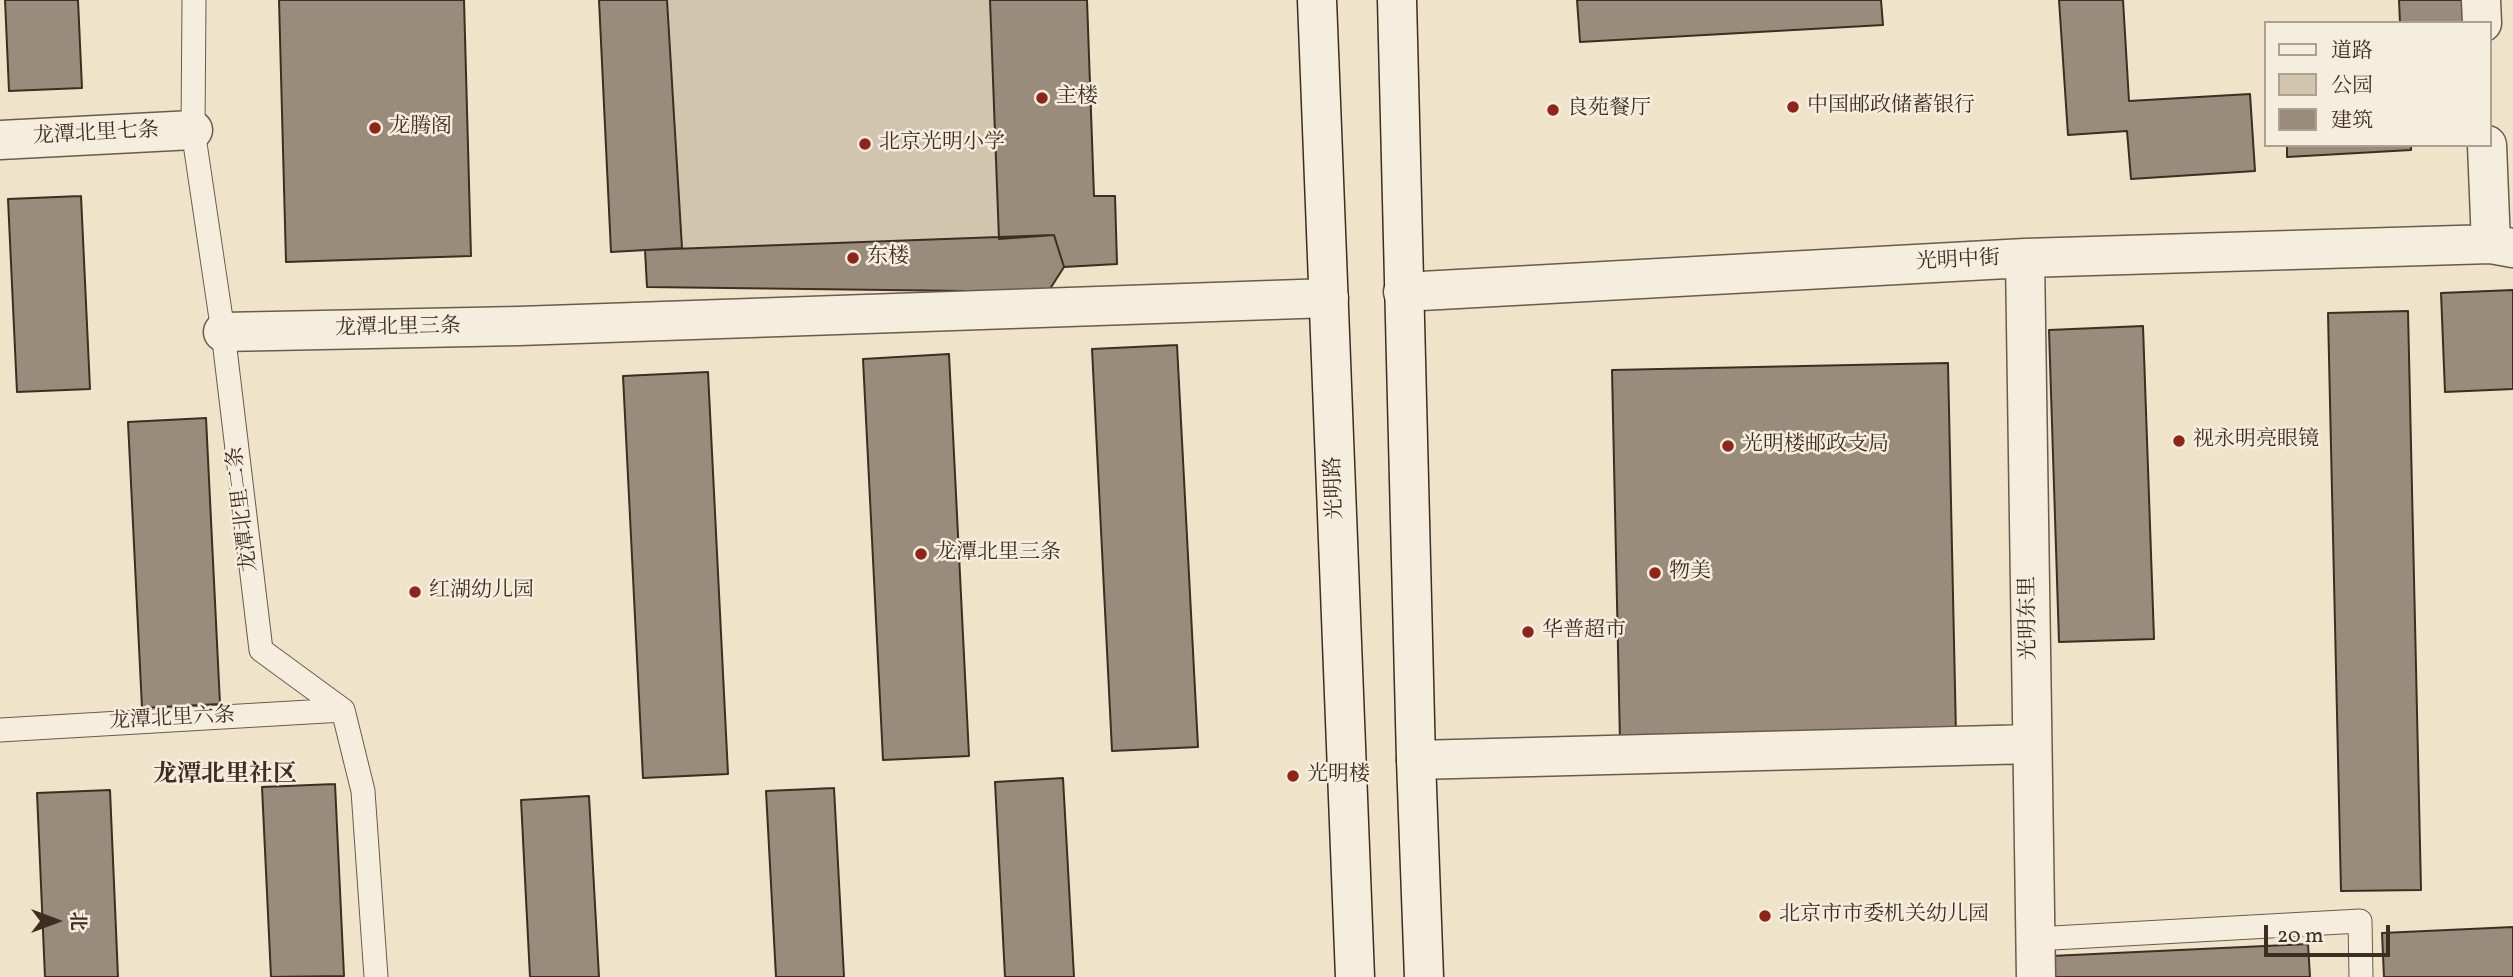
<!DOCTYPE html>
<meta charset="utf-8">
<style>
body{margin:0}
#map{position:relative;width:2513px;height:977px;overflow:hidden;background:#efe4ca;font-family:Vollkorn,"Noto Serif SC",serif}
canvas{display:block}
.legend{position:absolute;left:2264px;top:21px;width:228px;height:126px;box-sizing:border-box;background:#f5eddd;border:2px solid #aca093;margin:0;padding:9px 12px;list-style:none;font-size:21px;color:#3e2d23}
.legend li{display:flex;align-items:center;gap:14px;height:35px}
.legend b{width:35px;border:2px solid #aca093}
.north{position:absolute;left:21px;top:886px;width:70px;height:70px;-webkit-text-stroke:5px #f5eddd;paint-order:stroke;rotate:90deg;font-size:19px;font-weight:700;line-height:28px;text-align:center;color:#3e2d23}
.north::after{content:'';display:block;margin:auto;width:24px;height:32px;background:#3e2d23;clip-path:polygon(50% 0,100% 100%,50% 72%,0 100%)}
.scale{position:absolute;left:2264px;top:925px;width:126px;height:32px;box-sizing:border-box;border:4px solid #3e2d23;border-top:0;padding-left:9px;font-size:21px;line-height:24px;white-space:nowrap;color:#3e2d23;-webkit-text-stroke:5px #f5eddd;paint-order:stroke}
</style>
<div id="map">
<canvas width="2513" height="977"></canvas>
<ul class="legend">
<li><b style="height:9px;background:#f5eddd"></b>道路</li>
<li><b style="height:19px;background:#d1c5ae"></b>公园</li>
<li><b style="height:19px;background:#9a8c7a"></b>建筑</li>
</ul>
<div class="north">北</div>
<div class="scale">20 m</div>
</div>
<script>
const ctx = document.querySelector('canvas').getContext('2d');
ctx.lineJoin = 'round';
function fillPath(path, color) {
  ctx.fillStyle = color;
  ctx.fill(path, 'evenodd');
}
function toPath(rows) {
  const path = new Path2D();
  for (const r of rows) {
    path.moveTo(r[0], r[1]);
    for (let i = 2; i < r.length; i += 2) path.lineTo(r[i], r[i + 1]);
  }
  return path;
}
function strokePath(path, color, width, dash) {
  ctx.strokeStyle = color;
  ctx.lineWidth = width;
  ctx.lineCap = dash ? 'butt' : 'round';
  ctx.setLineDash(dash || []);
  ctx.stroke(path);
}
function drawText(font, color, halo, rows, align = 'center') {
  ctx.font = font + ' Vollkorn,"Noto Serif SC",serif';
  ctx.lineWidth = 5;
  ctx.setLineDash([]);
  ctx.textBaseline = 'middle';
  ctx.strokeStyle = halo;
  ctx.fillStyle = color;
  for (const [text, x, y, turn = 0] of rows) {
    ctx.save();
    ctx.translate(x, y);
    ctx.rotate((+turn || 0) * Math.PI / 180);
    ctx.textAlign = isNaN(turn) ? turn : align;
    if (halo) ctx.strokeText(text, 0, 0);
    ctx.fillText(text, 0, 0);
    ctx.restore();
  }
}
const green = toPath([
 [667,0,990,0,999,239,682,248]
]);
const building = toPath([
 [5,0,78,0,82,88,9,91,5,0],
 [279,0,464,0,471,256,286,262,279,0],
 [599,0,667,0,682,248,611,252,599,0],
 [990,0,1087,0,1094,196,1115,196,1117,264,1064,267,1054,235,999,239,990,0],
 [1577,0,1881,0,1883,25,1580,42,1577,0],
 [2059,0,2123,0,2129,101,2250,94,2255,171,2131,179,2127,131,2068,135,2059,0],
 [2399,0,2463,0,2464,23,2400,23,2399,0],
 [2287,145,2411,145,2411,150,2287,157,2287,145],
 [81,196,90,389,17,392,8,199,81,196],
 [1054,235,1064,267,1048,292,647,287,645,250,1054,235],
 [2513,290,2513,389,2445,392,2441,293,2513,290],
 [2408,311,2421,890,2341,891,2328,313,2408,311],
 [2143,326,2154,639,2059,642,2049,330,2143,326],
 [1177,345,1198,747,1112,751,1092,349,1177,345],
 [949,354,969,756,883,760,863,359,949,354],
 [1948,363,1956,735,1620,742,1612,370,1948,363],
 [708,372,728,774,643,778,623,376,708,372],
 [206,418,220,704,142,708,128,422,206,418],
 [1063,778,1074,977,1005,977,995,782,1063,778],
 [335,784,344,976,271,977,262,787,335,784],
 [834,788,844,977,776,977,766,791,834,788],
 [110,790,118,977,45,977,37,793,110,790],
 [589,796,599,977,530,977,521,800,589,796],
 [2513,927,2513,977,2384,977,2382,933,2513,927],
 [2308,944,2310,977,2052,977,2051,956,2308,944]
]);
const service = toPath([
 [194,0,193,130,223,332,261,650,343,710,363,791,376,977],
 [0,730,343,710],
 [2035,939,2360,921,2361,977]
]);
const minor = toPath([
 [2481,0,2482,23],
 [0,140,193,130],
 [2487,145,2491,244],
 [2025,258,2036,977],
 [1403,292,2025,258,2491,244,2513,248],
 [223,332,519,326,1329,298],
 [1416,760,2032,744]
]);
const secondary = toPath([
 [1317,0,1355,977],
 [1397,0,1416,760,1424,977]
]);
const markers = [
 [1042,98,7,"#8f2418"],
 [1793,107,7,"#8f2418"],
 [1553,110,7,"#8f2418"],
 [375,128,7,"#8f2418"],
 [865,144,7,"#8f2418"],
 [853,258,7,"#8f2418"],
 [2179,441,7,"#8f2418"],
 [1728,446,7,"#8f2418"],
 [921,554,7,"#8f2418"],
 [1655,573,7,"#8f2418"],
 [415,592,7,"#8f2418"],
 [1528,632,7,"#8f2418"],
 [1293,776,7,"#8f2418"],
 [1765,916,7,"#8f2418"]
];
const poiNames = [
 ["主楼",1056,98],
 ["中国邮政储蓄银行",1807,107],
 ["良苑餐厅",1567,110],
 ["龙腾阁",389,128],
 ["北京光明小学",879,144],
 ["东楼",867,258],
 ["视永明亮眼镜",2193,441],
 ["光明楼邮政支局",1742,446],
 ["龙潭北里三条",935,554],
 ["物美",1669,573],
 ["红湖幼儿园",429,592],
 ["华普超市",1542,632],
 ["光明楼",1307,776],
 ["北京市市委机关幼儿园",1779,916]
];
const streetNames = [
 ["龙潭北里七条",96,135,-3],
 ["光明中街",1958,262,-3],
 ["龙潭北里三条",398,329,-1],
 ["光明路",1336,488,-92],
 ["龙潭北里二条",244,509,-97],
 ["光明东里",2030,618,-91],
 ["龙潭北里六条",172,720,-3]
];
const quarterNames = [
 ["龙潭北里社区",225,777]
];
fillPath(green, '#d1c5ae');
fillPath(building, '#9a8c7a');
strokePath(building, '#3e2d23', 2);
strokePath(service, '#6a5b4d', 25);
strokePath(minor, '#6a5b4d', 41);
strokePath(secondary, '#3e2d23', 41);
strokePath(service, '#f5eddd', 23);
strokePath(minor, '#f5eddd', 38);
strokePath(secondary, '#f5eddd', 38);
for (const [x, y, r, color] of markers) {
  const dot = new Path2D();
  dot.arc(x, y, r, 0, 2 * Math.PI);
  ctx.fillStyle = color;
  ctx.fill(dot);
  strokePath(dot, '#f5eddd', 2.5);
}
drawText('21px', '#3e2d23', '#f5eddd', poiNames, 'left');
drawText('21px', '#3e2d23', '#f5eddd', streetNames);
drawText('bold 24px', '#3e2d23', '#f5eddd', quarterNames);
</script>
